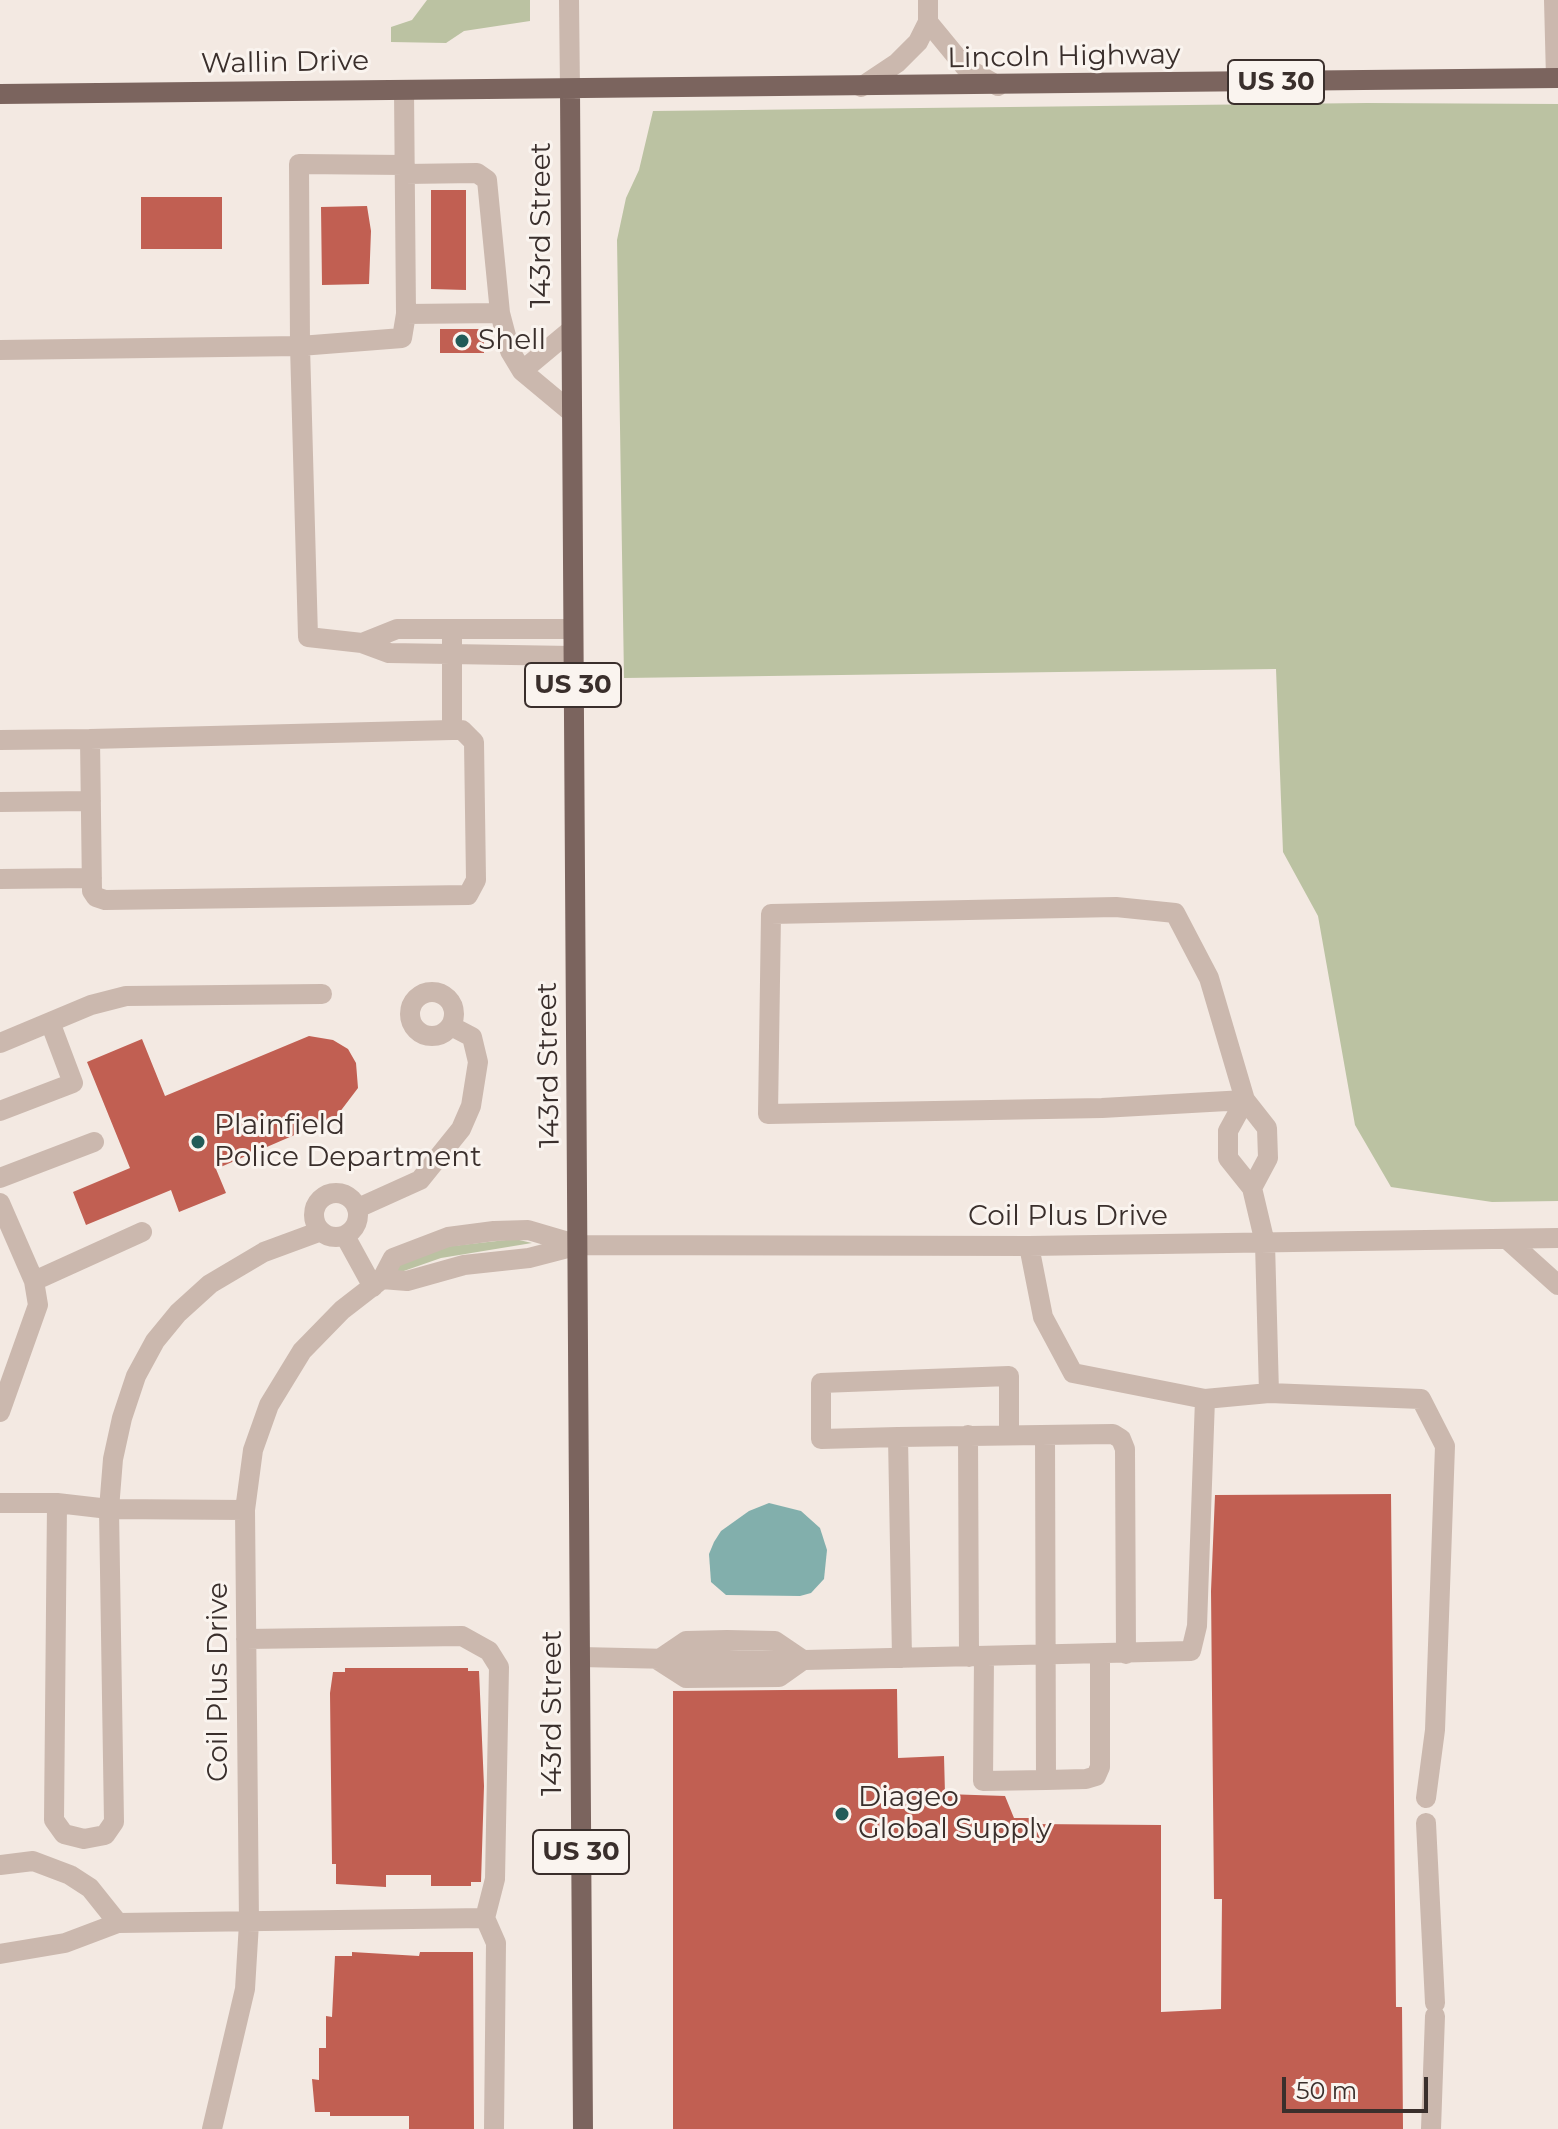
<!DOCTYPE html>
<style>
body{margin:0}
#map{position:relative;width:1558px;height:2129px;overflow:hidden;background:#f3e9e2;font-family:Montserrat,sans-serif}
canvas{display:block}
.scale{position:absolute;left:1282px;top:2077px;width:146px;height:36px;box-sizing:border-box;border:4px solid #3a2f2c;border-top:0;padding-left:10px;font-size:24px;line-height:28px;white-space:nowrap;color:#3a2f2c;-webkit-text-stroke:6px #faf4ef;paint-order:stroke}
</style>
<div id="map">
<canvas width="1558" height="2129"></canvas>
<div class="scale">50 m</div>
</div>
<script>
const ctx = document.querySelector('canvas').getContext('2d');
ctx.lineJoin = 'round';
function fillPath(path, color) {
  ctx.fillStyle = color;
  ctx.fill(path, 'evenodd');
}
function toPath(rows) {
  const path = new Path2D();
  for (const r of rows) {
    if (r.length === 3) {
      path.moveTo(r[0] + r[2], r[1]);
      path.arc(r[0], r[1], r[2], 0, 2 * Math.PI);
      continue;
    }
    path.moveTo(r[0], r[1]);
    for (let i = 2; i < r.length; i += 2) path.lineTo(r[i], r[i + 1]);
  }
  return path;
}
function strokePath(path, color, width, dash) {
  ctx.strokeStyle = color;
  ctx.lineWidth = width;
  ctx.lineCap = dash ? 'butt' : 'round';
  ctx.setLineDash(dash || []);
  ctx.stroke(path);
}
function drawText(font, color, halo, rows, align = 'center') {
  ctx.font = font + ' Montserrat,sans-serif';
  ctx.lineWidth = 6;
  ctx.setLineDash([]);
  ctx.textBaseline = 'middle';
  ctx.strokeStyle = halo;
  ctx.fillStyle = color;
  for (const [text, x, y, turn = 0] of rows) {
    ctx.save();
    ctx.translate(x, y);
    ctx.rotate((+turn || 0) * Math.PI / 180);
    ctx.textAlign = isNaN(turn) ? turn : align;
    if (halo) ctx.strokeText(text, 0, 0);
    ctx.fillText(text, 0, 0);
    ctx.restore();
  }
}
const green = toPath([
 [427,0,530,0,530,21,464,31,446,43,391,42,391,27,412,20],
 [1367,103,1558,104,1558,1201,1492,1202,1391,1187,1355,1125,1318,916,1283,852,1276,669,624,678,617,240,626,198,639,170,653,111],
 [515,1239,532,1243,441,1258,398,1273,397,1265,443,1247]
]);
const water = toPath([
 [769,1503,801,1511,820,1528,827,1550,824,1579,811,1593,800,1596,726,1595,711,1582,709,1554,714,1542,721,1531,749,1511]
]);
const building = toPath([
 [431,190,466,190,466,290,431,289],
 [141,197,222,197,222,249,141,249],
 [367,206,371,231,369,284,322,285,321,207],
 [440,329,484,329,484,353,440,353],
 [309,1036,333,1040,348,1049,356,1063,358,1088,336,1117,216,1169,226,1193,179,1212,171,1190,86,1225,73,1192,130,1168,87,1062,142,1039,165,1096],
 [1391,1494,1396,2007,1402,2007,1403,2129,673,2129,673,1691,897,1689,898,1758,944,1756,945,1794,1005,1796,1014,1818,1032,1818,1032,1824,1161,1825,1161,2012,1221,2009,1222,1899,1214,1899,1211,1591,1215,1495],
 [345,1668,468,1668,468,1671,479,1671,484,1786,481,1882,471,1882,471,1886,431,1886,431,1875,386,1875,386,1887,336,1884,336,1864,332,1864,330,1693,333,1672,345,1672],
 [352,1952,419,1956,420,1952,473,1952,474,2129,409,2129,409,2116,330,2116,330,2112,315,2112,312,2079,319,2080,319,2048,326,2048,326,2016,332,2017,335,1956,352,1956]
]);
const minor = toPath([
 [569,0,570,90],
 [1554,0,1556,78],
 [928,22,965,67,998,86],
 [861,87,897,63,918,42,928,22,928,0],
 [404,90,406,314,500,313,510,351,522,371,570,411],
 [404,165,299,164,300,346,402,338,406,314],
 [405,174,477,173,487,180,500,313],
 [0,350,300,346,308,637,362,643,389,653,572,656],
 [522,371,570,331],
 [362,643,397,629,572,629],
 [90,739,452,730],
 [0,740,90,739,92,891,96,897,105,900,468,895,476,880,474,742,462,730,452,730,452,629],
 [0,802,91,801],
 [0,879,92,878],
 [432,1014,22],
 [0,1043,91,1005,126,996,322,994],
 [1245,1100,1102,1108,768,1114,771,914,1116,907,1175,913,1209,978,1245,1100,1267,1128,1268,1158,1252,1188],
 [1245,1100,1228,1131,1228,1158,1252,1188,1265,1243,1269,1393],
 [0,1111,73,1083,50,1022],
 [0,1178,94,1142],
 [336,1215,22],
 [0,1203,34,1281,38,1305,0,1412],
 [358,1208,420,1180,461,1129,471,1106,478,1062,472,1037,451,1026],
 [345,1236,373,1287],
 [1508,1240,1558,1285],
 [1029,1246,1043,1317,1073,1373,1205,1399],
 [382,1279,407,1281,464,1265,529,1258,579,1245,1029,1246,1558,1238],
 [34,1281,142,1232],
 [968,1435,969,1657],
 [1045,1435,1046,1780],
 [898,1437,1113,1434,1121,1439,1125,1449,1126,1654],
 [0,1503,57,1503,109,1509,245,1510],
 [57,1503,54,1820,64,1834,84,1839,105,1835,114,1822,109,1509,113,1459,122,1418,136,1376,155,1341,178,1313,210,1284,264,1252,321,1231],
 [580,1657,762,1661,1191,1651,1197,1626,1205,1399,1269,1393,1421,1399,1445,1446,1435,1730,1426,1798],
 [984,1657,983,1781,1046,1780,1086,1779,1096,1776,1100,1767,1100,1655],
 [902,1658,898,1437,821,1439,821,1383,1009,1376,1009,1435],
 [658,1660,686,1641,727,1640,775,1641,803,1660],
 [658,1660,686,1678,779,1677,803,1660],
 [1426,1823,1435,2003],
 [0,1865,33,1861,70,1875,90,1888,118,1923,485,1918,495,1879,499,1667,489,1651,462,1636,246,1639],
 [485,1918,496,1943,494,2129],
 [0,1954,65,1943,118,1923],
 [212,2129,245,1989,249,1923,245,1510,253,1450,269,1405,302,1351,342,1310,382,1279,393,1258,448,1237,494,1231,528,1230,579,1245],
 [1431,2129,1435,2016]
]);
const major = toPath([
 [570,90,583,2129],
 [0,94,1558,78]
]);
const markers = [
 [462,341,8,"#225b58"],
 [198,1142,8,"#225b58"],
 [842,1814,8,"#225b58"]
];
const shields = [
 [1276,82,96],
 [573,685,96],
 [581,1852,96]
];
const shieldNames = [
 ["US 30",1276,82],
 ["US 30",573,685],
 ["US 30",581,1852]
];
const streetNames = [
 ["Lincoln Highway",1064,57,-1],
 ["Wallin Drive",285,63,-1],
 ["143rd Street",542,225,-90],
 ["143rd Street",549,1065,-91],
 ["Coil Plus Drive",1068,1217],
 ["Coil Plus Drive",219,1682,-90],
 ["143rd Street",553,1713,-90]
];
const poiNames = [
 ["Shell",478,341],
 ["Plainfield",214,1126],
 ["Police Department",214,1158],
 ["Diageo",858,1798],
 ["Global Supply",858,1830]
];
fillPath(green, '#bbc2a2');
fillPath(water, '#82afac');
fillPath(building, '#c15f52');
strokePath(minor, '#cbb8ae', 20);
strokePath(major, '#7b645e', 20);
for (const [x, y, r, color] of markers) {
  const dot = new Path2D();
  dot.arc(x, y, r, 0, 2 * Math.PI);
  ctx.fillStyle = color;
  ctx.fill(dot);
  strokePath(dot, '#faf4ef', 3);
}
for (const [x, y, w] of shields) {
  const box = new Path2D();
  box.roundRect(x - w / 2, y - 22, w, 44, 6);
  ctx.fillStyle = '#faf4ef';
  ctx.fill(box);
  strokePath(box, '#3a2f2c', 2);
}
drawText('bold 26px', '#3a2f2c', null, shieldNames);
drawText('28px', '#3a2f2c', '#faf4ef', streetNames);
drawText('28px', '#3a2f2c', '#faf4ef', poiNames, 'left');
</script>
